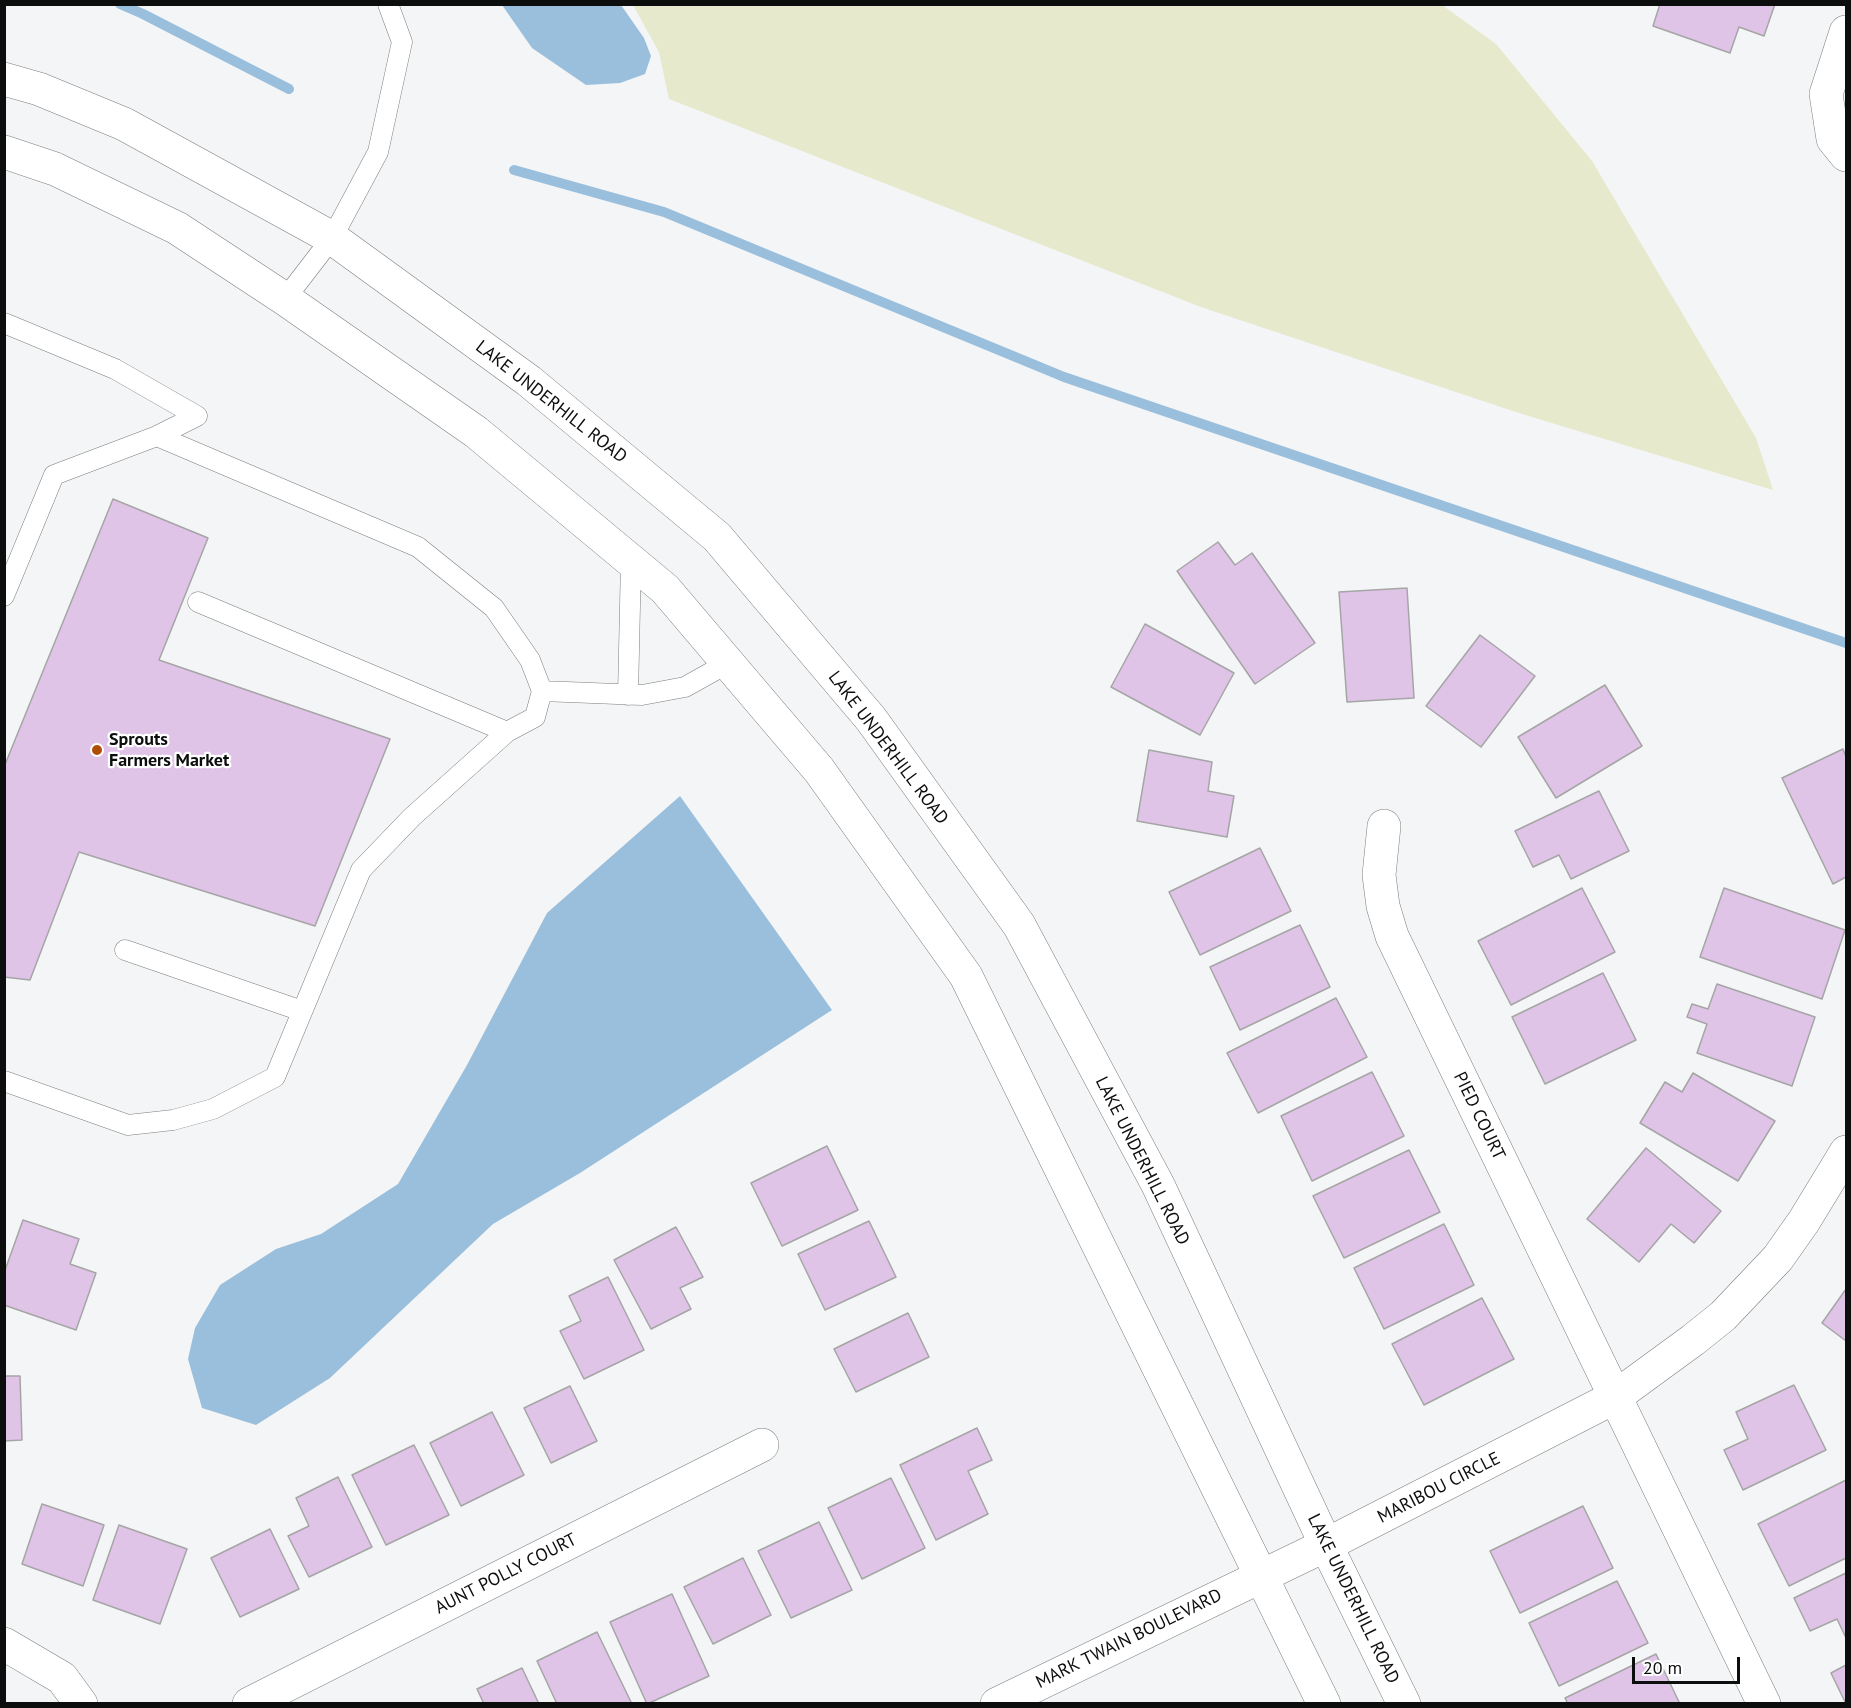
<!DOCTYPE html>
<style>
body{margin:0}
#map{position:relative;width:1851px;height:1708px;overflow:hidden;background:#f4f5f6;font-family:"PT Sans",sans-serif}
canvas{display:block}
.frame{position:absolute;inset:0;border:6px solid #0c0d0d;pointer-events:none}
.scale{position:absolute;left:1632px;top:1657px;width:108px;height:27px;box-sizing:border-box;border:3px solid #0c0d0d;border-top:0;padding-left:8px;font-size:18px;line-height:21px;white-space:nowrap;color:#0c0d0d;-webkit-text-stroke:4px #fff;paint-order:stroke}
</style>
<div id="map">
<canvas width="1851" height="1708"></canvas>
<div class="frame"></div>
<div class="scale">20 m</div>
</div>
<script>
const ctx = document.querySelector('canvas').getContext('2d');
ctx.lineJoin = 'round';
function fillPath(path, color) {
  ctx.fillStyle = color;
  ctx.fill(path, 'evenodd');
}
function toPath(rows) {
  const path = new Path2D();
  for (const r of rows) {
    path.moveTo(r[0], r[1]);
    for (let i = 2; i < r.length; i += 2) path.lineTo(r[i], r[i + 1]);
  }
  return path;
}
function strokePath(path, color, width, dash) {
  ctx.strokeStyle = color;
  ctx.lineWidth = width;
  ctx.lineCap = dash ? 'butt' : 'round';
  ctx.setLineDash(dash || []);
  ctx.stroke(path);
}
function drawText(font, color, halo, rows, align = 'center') {
  ctx.font = font + ' "PT Sans",sans-serif';
  ctx.lineWidth = 4.5;
  ctx.setLineDash([]);
  ctx.textBaseline = 'middle';
  ctx.strokeStyle = halo;
  ctx.fillStyle = color;
  for (const [text, x, y, turn = 0] of rows) {
    ctx.save();
    ctx.translate(x, y);
    ctx.rotate((+turn || 0) * Math.PI / 180);
    ctx.textAlign = isNaN(turn) ? turn : align;
    if (halo) ctx.strokeText(text, 0, 0);
    ctx.fillText(text, 0, 0);
    ctx.restore();
  }
}
const green = toPath([
 [633,5,1442,5,1496,44,1592,161,1756,438,1773,490,1522,414,1201,307,669,99,659,52]
]);
const water = toPath([
 [502,5,621,5,644,38,651,56,645,74,620,83,586,85,532,48],
 [680,796,832,1010,580,1173,493,1224,330,1378,256,1425,202,1408,188,1359,195,1328,220,1285,276,1249,321,1234,398,1184,467,1065,547,913]
]);
const stream = toPath([
 [120,4,143,14,289,89],
 [514,170,664,212,1064,377,1846,643]
]);
const building = toPath([
 [1660,4,1775,4,1764,36,1739,27,1730,53,1653,26,1660,4],
 [113,499,208,538,159,660,390,739,315,926,79,852,30,980,4,977,4,767,113,499],
 [1218,542,1235,565,1252,553,1315,643,1255,684,1177,571,1218,542],
 [1407,588,1414,698,1347,702,1339,592,1407,588],
 [1145,624,1234,673,1200,735,1111,687,1145,624],
 [1480,635,1535,676,1481,747,1426,706,1480,635],
 [1605,685,1642,746,1556,798,1518,737,1605,685],
 [1843,749,1846,757,1846,877,1833,884,1782,778,1843,749],
 [1149,750,1212,762,1208,791,1234,796,1227,837,1137,821,1149,750],
 [1599,791,1629,851,1571,879,1559,855,1533,867,1515,831,1599,791],
 [1260,848,1291,911,1200,955,1169,892,1260,848],
 [1582,888,1615,952,1511,1005,1478,941,1582,888],
 [1724,888,1845,930,1822,999,1700,957,1724,888],
 [1300,925,1330,987,1240,1030,1210,967,1300,925],
 [1603,973,1636,1040,1545,1084,1512,1017,1603,973],
 [1717,984,1815,1017,1792,1086,1697,1053,1707,1024,1687,1017,1692,1004,1708,1009,1717,984],
 [1336,998,1367,1057,1258,1113,1227,1053,1336,998],
 [1372,1072,1404,1136,1312,1181,1281,1116,1372,1072],
 [1693,1073,1775,1121,1738,1181,1640,1123,1665,1082,1682,1092,1693,1073],
 [827,1146,858,1210,782,1246,751,1183,827,1146],
 [1646,1148,1721,1211,1694,1243,1671,1224,1639,1262,1587,1219,1646,1148],
 [1409,1150,1440,1212,1344,1258,1313,1196,1409,1150],
 [23,1220,79,1239,70,1264,96,1273,76,1330,4,1305,4,1273,23,1220],
 [869,1221,896,1277,825,1310,798,1254,869,1221],
 [1444,1224,1474,1285,1384,1329,1354,1268,1444,1224],
 [676,1227,703,1277,680,1288,691,1309,651,1329,614,1260,676,1227],
 [608,1277,644,1350,584,1379,560,1331,581,1321,569,1296,608,1277],
 [1846,1289,1846,1341,1822,1323,1846,1289],
 [1482,1298,1514,1359,1424,1405,1392,1344,1482,1298],
 [908,1313,929,1357,856,1392,834,1349,908,1313],
 [4,1376,20,1376,22,1440,4,1441,4,1376],
 [1794,1385,1826,1450,1743,1490,1724,1450,1748,1439,1736,1412,1794,1385],
 [570,1386,597,1441,551,1463,524,1408,570,1386],
 [492,1412,524,1475,461,1506,430,1443,492,1412],
 [977,1428,992,1460,968,1471,988,1514,936,1540,900,1465,977,1428],
 [414,1445,449,1515,386,1545,352,1475,414,1445],
 [338,1477,372,1547,309,1577,288,1536,309,1526,296,1498,338,1477],
 [891,1478,925,1548,862,1579,828,1508,891,1478],
 [1846,1480,1846,1558,1789,1586,1758,1524,1846,1480],
 [42,1504,104,1525,83,1586,22,1564,42,1504],
 [1583,1506,1613,1568,1520,1613,1490,1551,1583,1506],
 [819,1522,852,1590,791,1618,758,1551,819,1522],
 [119,1525,187,1549,160,1624,93,1600,119,1525],
 [270,1529,299,1589,240,1617,211,1558,270,1529],
 [743,1558,771,1615,713,1644,684,1587,743,1558],
 [1846,1573,1846,1638,1837,1619,1810,1631,1794,1598,1846,1573],
 [1617,1581,1648,1643,1559,1686,1529,1623,1617,1581],
 [672,1594,709,1676,647,1704,610,1622,672,1594],
 [597,1632,632,1704,557,1704,537,1661,597,1632],
 [1656,1654,1680,1704,1568,1704,1565,1698,1656,1654],
 [1846,1665,1846,1704,1831,1673,1846,1665],
 [522,1668,539,1704,484,1704,477,1689,522,1668]
]);
const lane = toPath([
 [285,299,332,238,378,152,402,42,388,4],
 [4,323,115,369,197,416],
 [4,596,54,475,157,436,197,416],
 [198,602,507,732],
 [542,691,642,695,685,687,728,663],
 [628,695,631,561],
 [125,950,302,1011],
 [4,1081,128,1125,173,1120,213,1109,275,1077,361,870,412,817,507,732,535,717,542,691,530,660,494,608,418,547,157,436]
]);
const street = toPath([
 [1846,32,1826,94,1833,139,1846,155],
 [1384,826,1379,875,1383,906,1392,936,1764,1704],
 [1326,1545,1615,1397,1693,1340,1723,1316,1778,1258,1804,1221,1846,1152],
 [4,1644,62,1678,81,1704],
 [249,1704,762,1445]
]);
const secondary = toPath([
 [4,79,39,89,124,124,332,238,529,381,717,537,871,719,1019,925,1158,1185,1326,1545,1404,1704],
 [4,152,55,169,177,228,285,299,476,432,665,589,819,770,966,976,1324,1704],
 [997,1704,1326,1545]
]);
const markers = [
 [97,750,6,"#af4e09"]
];
const streetNames = [
 ["LAKE UNDERHILL ROAD",551,402,38],
 ["LAKE UNDERHILL ROAD",888,748,53],
 ["PIED COURT",1479,1116,64],
 ["LAKE UNDERHILL ROAD",1142,1161,63],
 ["MARIBOU CIRCLE",1439,1488,-27],
 ["AUNT POLLY COURT",506,1574,-27],
 ["LAKE UNDERHILL ROAD",1353,1599,64],
 ["MARK TWAIN BOULEVARD",1129,1639,-26]
];
const poiNames = [
 ["Sprouts",109,740],
 ["Farmers Market",109,761]
];
fillPath(green, '#e6e9cb');
fillPath(water, '#9abfdd');
strokePath(stream, '#9abfdd', 10);
fillPath(building, '#dfc4e8');
strokePath(building, '#a6a5a6', 1.5);
strokePath(lane, '#7c7d7e', 21);
strokePath(street, '#7c7d7e', 34);
strokePath(secondary, '#7c7d7e', 34);
strokePath(lane, '#fff', 20);
strokePath(street, '#fff', 33);
strokePath(secondary, '#fff', 33);
for (const [x, y, r, color] of markers) {
  const dot = new Path2D();
  dot.arc(x, y, r, 0, 2 * Math.PI);
  ctx.fillStyle = color;
  ctx.fill(dot);
  strokePath(dot, '#fff', 2);
}
drawText('18px', '#0c0d0d', '#fff', streetNames);
drawText('bold 18px', '#0c0d0d', '#fff', poiNames, 'left');
</script>
